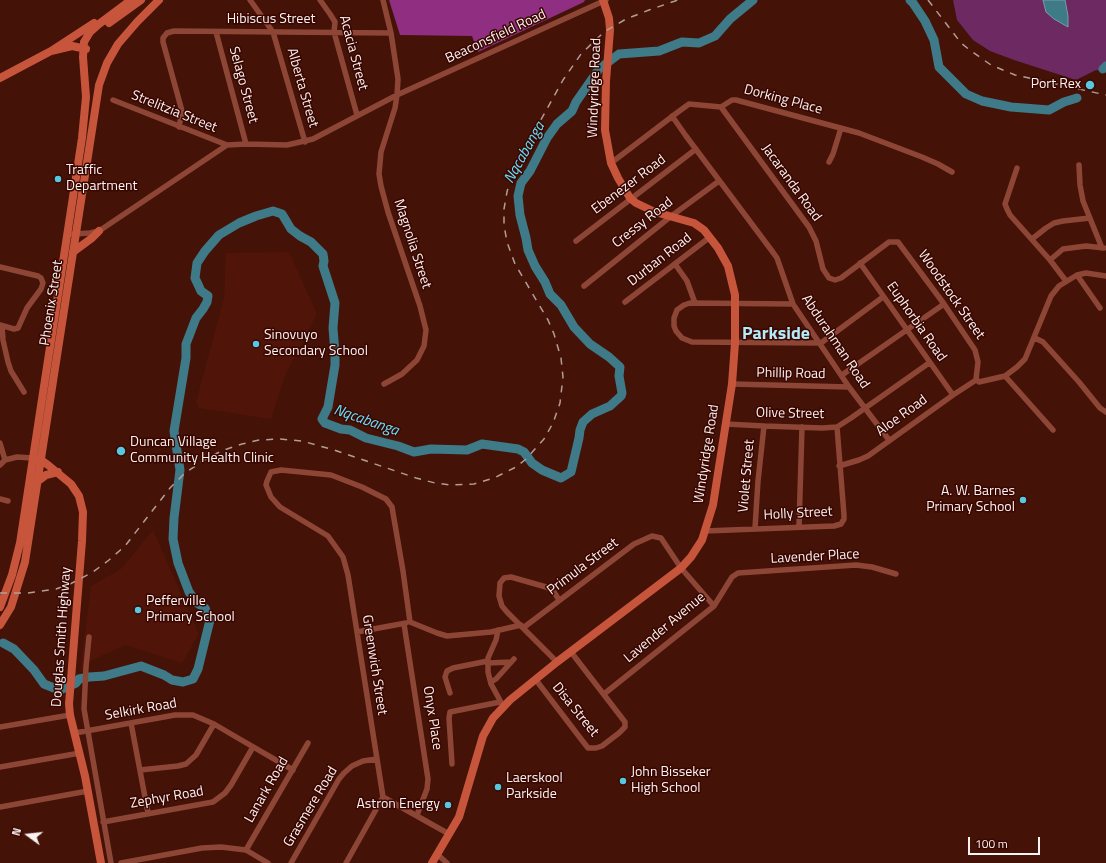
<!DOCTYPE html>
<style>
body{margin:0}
#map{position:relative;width:1106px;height:863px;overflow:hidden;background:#441207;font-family:"Titillium Web",sans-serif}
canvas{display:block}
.north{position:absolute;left:8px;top:815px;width:40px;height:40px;-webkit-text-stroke:3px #390600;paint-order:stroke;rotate:285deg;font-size:11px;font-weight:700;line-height:16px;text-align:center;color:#faf3f1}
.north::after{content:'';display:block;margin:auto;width:14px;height:18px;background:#faf3f1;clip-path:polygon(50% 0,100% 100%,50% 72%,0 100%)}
.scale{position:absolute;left:968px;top:837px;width:72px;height:18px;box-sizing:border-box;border:2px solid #faf3f1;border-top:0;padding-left:5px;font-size:12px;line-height:14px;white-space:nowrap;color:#faf3f1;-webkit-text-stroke:3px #390600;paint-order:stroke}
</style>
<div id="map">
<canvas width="1106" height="863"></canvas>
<div class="north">N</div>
<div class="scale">100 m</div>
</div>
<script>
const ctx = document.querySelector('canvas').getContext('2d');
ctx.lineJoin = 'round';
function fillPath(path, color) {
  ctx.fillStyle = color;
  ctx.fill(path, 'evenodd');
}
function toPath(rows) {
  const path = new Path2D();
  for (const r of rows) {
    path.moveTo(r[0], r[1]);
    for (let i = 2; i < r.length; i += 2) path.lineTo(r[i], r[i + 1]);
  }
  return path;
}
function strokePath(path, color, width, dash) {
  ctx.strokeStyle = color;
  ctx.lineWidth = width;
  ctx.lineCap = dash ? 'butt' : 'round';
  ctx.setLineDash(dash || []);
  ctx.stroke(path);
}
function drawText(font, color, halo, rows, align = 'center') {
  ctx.font = font + ' "Titillium Web",sans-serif';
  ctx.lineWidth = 3;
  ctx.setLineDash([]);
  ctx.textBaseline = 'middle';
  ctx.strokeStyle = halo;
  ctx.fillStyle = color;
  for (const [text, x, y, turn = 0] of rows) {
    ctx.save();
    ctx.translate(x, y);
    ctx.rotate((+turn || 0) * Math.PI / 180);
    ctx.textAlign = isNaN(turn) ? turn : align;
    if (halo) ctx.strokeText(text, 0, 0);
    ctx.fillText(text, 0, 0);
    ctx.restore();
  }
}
const built = toPath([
 [289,252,317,314,286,373,271,419,199,408,196,402,224,298,226,253],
 [153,530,199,634,182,663,125,645,88,662,86,671,80,672,91,586,121,569]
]);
const green = toPath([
 [953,0,1106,0,1106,72,1096,70,1076,80,1014,60,990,51,973,40,957,20]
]);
const forest = toPath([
 [389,0,585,0,584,2,478,52,472,36,400,35]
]);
const water = toPath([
 [1043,0,1065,0,1068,16,1068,27,1054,19,1046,12,1043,0]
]);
const river = toPath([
 [910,0,913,3,925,21,934,40,939,67,966,94,982,101,1011,107,1049,110,1064,102,1077,98],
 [1103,69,1106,66],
 [3,643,14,649,34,670,44,684,54,688,62,689,76,683,79,679,89,677,104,676,141,666,164,675,172,680,183,682,193,679,198,669,210,620,205,608,197,603,189,592,178,563,173,539,174,518,180,470,174,431,186,358,186,344,196,318,203,309,207,302,208,296,201,291,195,278,197,263,205,251,219,235,239,223,256,216,273,211,282,214,291,229,300,236,311,242,323,254,324,261,323,266,335,303,333,328,335,353,335,365,328,407,322,419,325,423,341,429,350,430,366,438,398,446,414,452,431,449,467,450,482,444,518,449,524,452,532,463,542,470,561,478,571,472,579,438,580,430,583,422,592,414,610,406,621,396,622,393,619,376,620,367,609,357,590,344,574,327,561,305,550,294,545,282,535,266,528,250,526,238,520,215,518,196,521,183,530,171,547,138,557,124,572,111,576,102,599,69,619,54,659,51,682,42,699,43,715,36,730,19,753,0]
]);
const street = toPath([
 [250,0,273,32,305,142],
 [320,0,330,14,335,22,334,32,357,115],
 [383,0,391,33,398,79,397,95,395,108,381,152,379,174,381,186,388,212,420,306,426,330,424,346,417,360,402,374,384,384],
 [216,32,246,144],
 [113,100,227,145],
 [721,107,809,227,816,241,823,269,829,278,835,280,841,278,889,242,898,242,944,304,975,350,978,362,976,379,979,382,1005,376,1017,367,1025,359,1051,296,1059,286,1077,275,1086,273,1106,276],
 [721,107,732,100,736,100,859,133,922,157,938,164,952,172],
 [672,116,686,136,772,251,777,258,793,304,849,387,889,440],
 [179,127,182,111,163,42,163,38,167,33,174,31,391,33],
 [829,162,833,154,841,128],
 [611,163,678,112,689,104,721,107],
 [1079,165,1080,185,1083,201,1102,248],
 [1017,168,1005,204,1007,209,1010,215,1050,260,1066,281],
 [73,234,90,233,99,231,227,145,246,144,287,145,313,139,397,95,606,0],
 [1032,239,1046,228,1054,223,1063,221,1090,218],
 [576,241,696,149],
 [1050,260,1063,249,1086,246,1104,248],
 [860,263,953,395],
 [675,264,687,281,695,303],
 [0,267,38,276,41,278,43,283,41,289,27,308,18,328,14,329,0,325],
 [1077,275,1100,308],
 [584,286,670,217,719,181],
 [625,302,710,237],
 [793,304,690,303,684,305,677,310,674,318,674,326,676,331,682,338,692,342,821,343,883,297],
 [2,326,3,340,8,362,11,371,24,392],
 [1035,338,1043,342,1079,382,1100,408,1106,412],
 [842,375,944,304],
 [1005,376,1053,430],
 [732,384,849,387],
 [726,424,764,426,822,428,837,427,851,418,929,363],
 [0,443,5,460],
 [0,465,5,460,17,457,32,458],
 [839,466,859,460,868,456,953,395,976,380],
 [0,499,8,501],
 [799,527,802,427],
 [755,528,758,481,764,426],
 [705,531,834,526,841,524,844,519,844,515,837,427],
 [410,622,437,633,447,636,491,632,521,625],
 [404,624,428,779,427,789,417,815],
 [523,628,634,544,652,536,661,538,681,568,714,606],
 [498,630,496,640,488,658,488,672,491,684,502,704],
 [357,632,406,623],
 [89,637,86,667,84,709,111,863],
 [557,662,507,612,502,606,499,596,500,583,504,578,511,577,546,587,554,592,559,600],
 [488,663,511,662],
 [536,680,581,739,588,748,596,748,602,746,619,733,625,727,625,722,571,652],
 [491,682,496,679,514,659],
 [450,693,445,677,447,671,453,668,488,661],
 [604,694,714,606,732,577,738,573,856,565,872,567,896,574],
 [131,723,148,813],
 [0,727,70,715],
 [75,733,175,715,193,715,214,724,231,734,293,770],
 [452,764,449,718,450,712,500,702],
 [0,767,80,753],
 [140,770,178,766,186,764,196,755,214,724],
 [383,797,449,834],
 [0,807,88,791],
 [103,822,213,802,225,793,231,785,253,747],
 [246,850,308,743],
 [437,854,447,863],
 [121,863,202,848,221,847,246,850,268,863],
 [291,863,339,779,344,773,352,766,363,761,377,759],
 [346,863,383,797,348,575,343,557,328,536,280,507,271,497,266,485,267,481,271,472,281,470,331,475,362,487,386,499,392,507,393,513,403,571,410,622]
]);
const secondary = toPath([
 [109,23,141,0],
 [51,51,94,23],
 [0,78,51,51,72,46,86,49],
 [73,252,92,238,99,231],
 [37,459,41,460,48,465,71,484,79,496,83,512,82,541,69,704,70,715,85,776,101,863],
 [38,481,46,475,58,472],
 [0,607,12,575,20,543,82,138,86,97,83,57,84,42,90,32,99,24,131,0],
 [0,625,11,607,25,562,99,85,107,63,118,44,137,22,159,0],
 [432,863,459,817,483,736,493,718,510,700,557,662,681,568,691,557,702,540,713,505,732,384,735,343,735,295,728,266,718,248,704,230,694,223,655,212,636,203,630,198,618,178,611,163,605,130,606,81,610,30,609,18,603,0]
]);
const rail = toPath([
 [928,0,961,43,971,51,991,65,1015,75,1106,95],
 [0,593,28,593,56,589,70,584,93,572,109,560,125,546,170,488,185,473,209,457,224,450,242,444,259,440,279,439,302,441,334,450,416,478,435,483,450,485,474,484,494,478,516,467,526,459,544,439,553,423,560,403,563,377,561,358,554,334,548,320,515,264,507,242,504,225,504,209,507,192,511,176,528,143,563,80,581,54,604,32,626,19,649,10,678,0]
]);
const markers = [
 [1090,85,5,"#56c9e1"],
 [58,179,4,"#56c9e1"],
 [256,344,4,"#56c9e1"],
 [121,451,5,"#56c9e1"],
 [1023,500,4,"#56c9e1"],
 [138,610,4,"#56c9e1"],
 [623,781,4,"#56c9e1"],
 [498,787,4,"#56c9e1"],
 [448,805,4,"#56c9e1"]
];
const streetNames = [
 ["Hibiscus Street",271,20],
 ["Beaconsfield Road",496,37,-25],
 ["Acacia Street",353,53,75],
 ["Selago Street",243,85,75],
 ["Alberta Street",302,88,74],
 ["Windyridge Road",595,88,-88],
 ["Dorking Place",783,100,15],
 ["Strelitzia Street",174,112,22],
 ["Jacaranda Road",791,183,54],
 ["Ebenezer Road",629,185,-37],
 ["Cressy Road",643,223,-38],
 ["Magnolia Street",412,244,72],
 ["Durban Road",660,260,-38],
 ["Woodstock Street",951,295,55],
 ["Phoenix Street",52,303,-81],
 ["Euphorbia Road",916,322,55],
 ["Abdurahman Road",835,342,56],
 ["Phillip Road",791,374,1],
 ["Olive Street",790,414,1],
 ["Aloe Road",902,416,-36],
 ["Windyridge Road",707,454,-81],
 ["Violet Street",747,476,-85],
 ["Holly Street",798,514,-3],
 ["Lavender Place",815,557,-3],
 ["Primula Street",583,567,-37],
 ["Lavender Avenue",665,628,-40],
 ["Douglas Smith Highway",62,637,-86],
 ["Greenwich Street",374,665,81],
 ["Selkirk Road",141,710,-10],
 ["Disa Street",575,710,51],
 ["Onyx Place",432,718,81],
 ["Lanark Road",267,790,-60],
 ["Zephyr Road",167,798,-10],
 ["Grasmere Road",311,807,-59]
];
const poiNames = [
 ["Port Rex",1081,85,"right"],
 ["Traffic",66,171],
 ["Department",66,187],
 ["Sinovuyo",264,336],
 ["Secondary School",264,352],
 ["Duncan Village",130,443],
 ["Community Health Clinic",130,459],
 ["A. W. Barnes",1015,492,"right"],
 ["Primary School",1015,508,"right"],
 ["Pefferville",146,602],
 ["Primary School",146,618],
 ["John Bisseker",631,773],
 ["High School",631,789],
 ["Laerskool",506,779],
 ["Parkside",506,795],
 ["Astron Energy",440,805,"right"]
];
const waterNames = [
 ["Nqcabanga",525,153,-61],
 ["Nqcabanga",366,421,19]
];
const districtNames = [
 ["Parkside",776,335]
];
fillPath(built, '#501508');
fillPath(green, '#6c2962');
fillPath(forest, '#902f82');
fillPath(water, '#3e7a87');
strokePath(water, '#769ea7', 1);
strokePath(river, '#3e7a87', 9);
strokePath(street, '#8d4636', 5.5);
strokePath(secondary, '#c6553c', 8);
strokePath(rail, '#b49d97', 1.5, [7, 7]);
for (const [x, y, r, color] of markers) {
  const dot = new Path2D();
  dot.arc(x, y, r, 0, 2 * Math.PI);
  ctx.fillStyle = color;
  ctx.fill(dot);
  strokePath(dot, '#390600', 1.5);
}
drawText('14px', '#faf3f1', '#390600', streetNames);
drawText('14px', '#faf3f1', '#390600', poiNames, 'left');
drawText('italic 15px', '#66e2fc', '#390600', waterNames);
drawText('bold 18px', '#b3ebf8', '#390600', districtNames);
</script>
